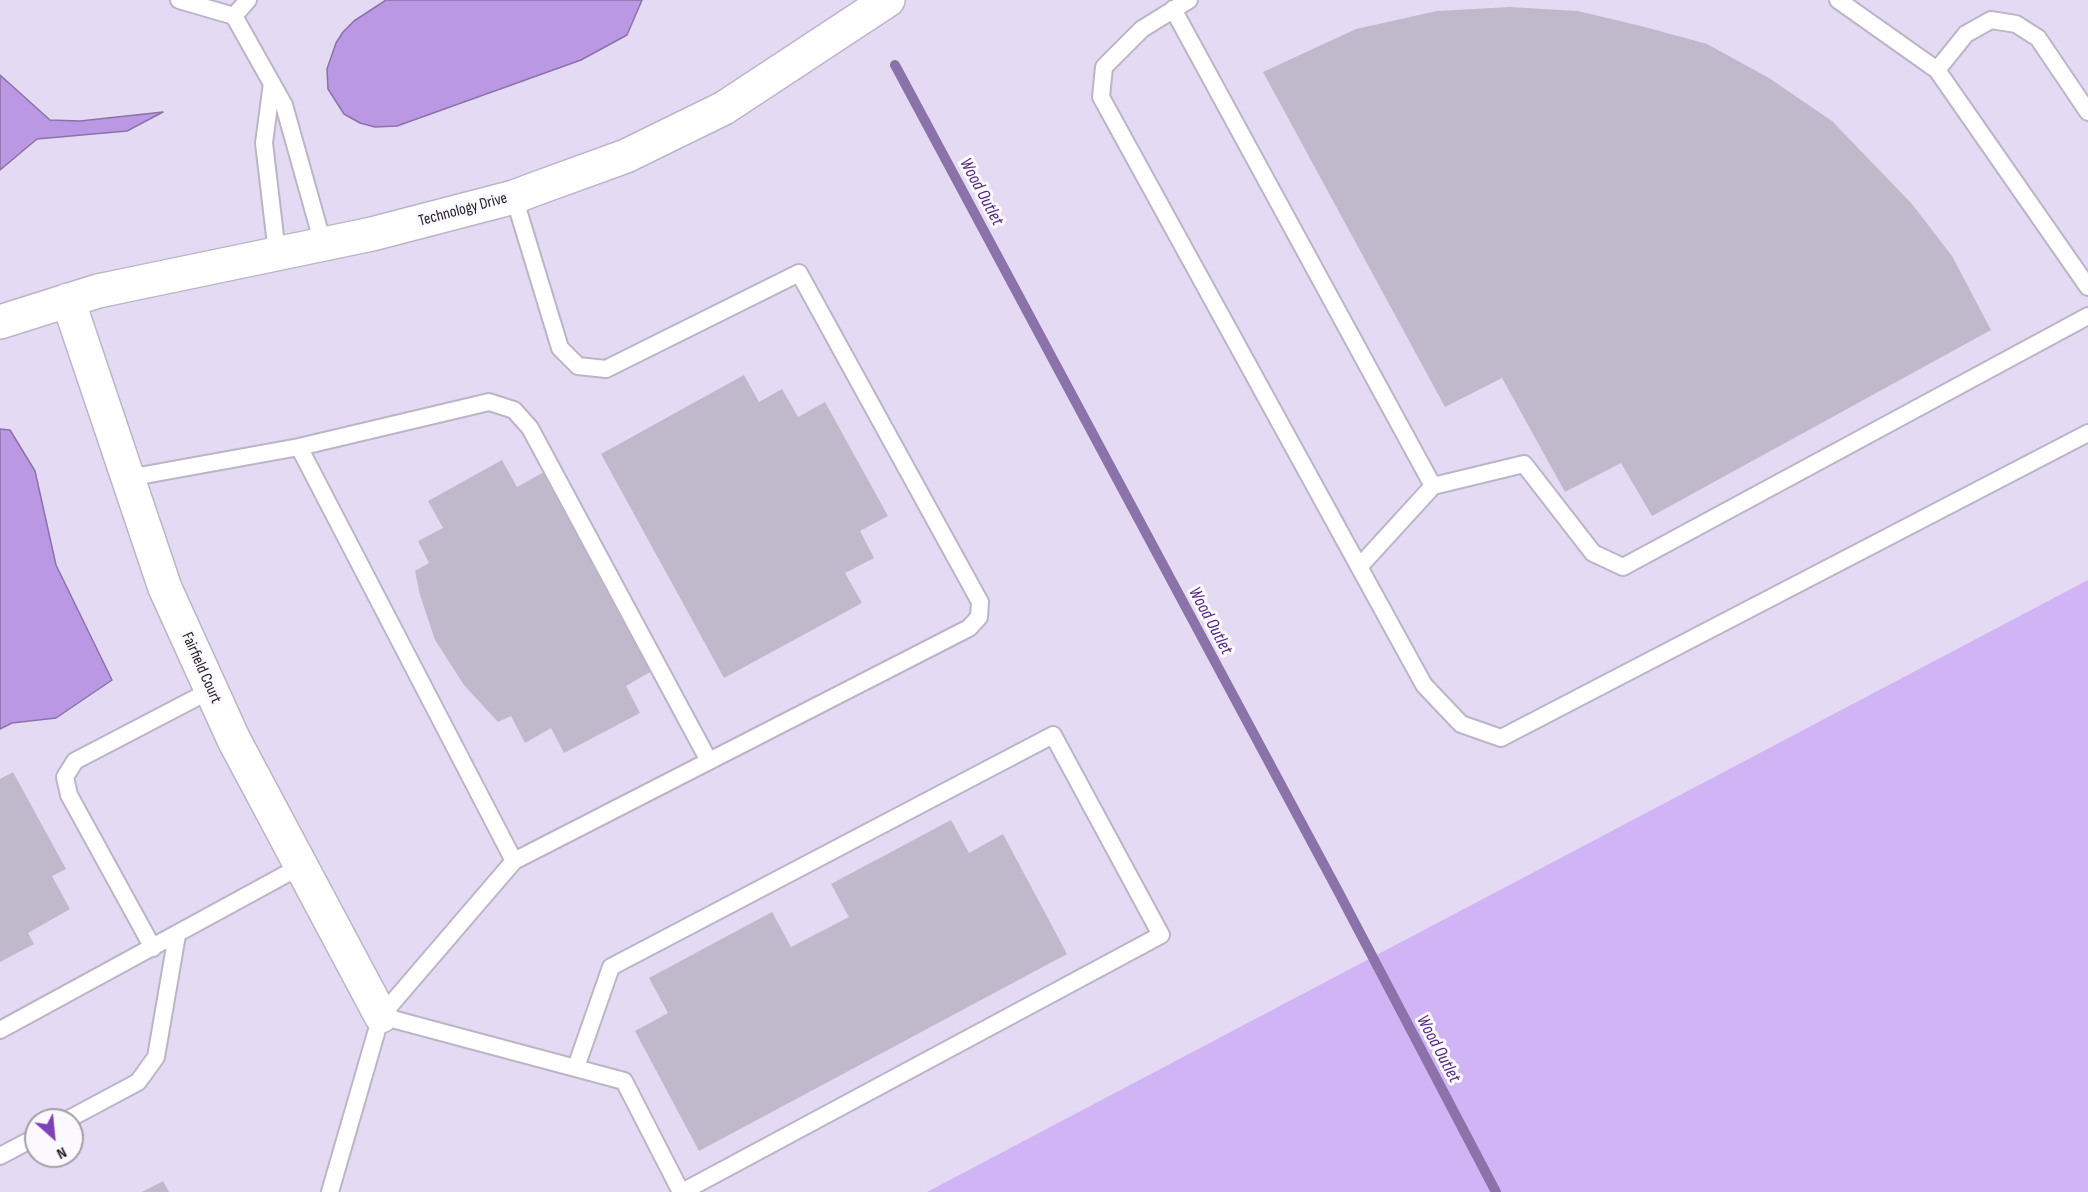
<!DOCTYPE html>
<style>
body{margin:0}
#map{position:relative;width:2088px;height:1192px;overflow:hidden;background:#f1e9fd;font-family:"Sofia Sans Condensed",sans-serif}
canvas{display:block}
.north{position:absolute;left:24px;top:1108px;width:60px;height:60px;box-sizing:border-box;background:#fbf9fe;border:2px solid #a2a0a6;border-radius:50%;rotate:153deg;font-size:16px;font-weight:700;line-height:24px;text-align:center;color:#1d1b22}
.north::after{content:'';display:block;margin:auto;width:21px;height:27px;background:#7e42b7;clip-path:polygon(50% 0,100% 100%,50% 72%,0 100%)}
</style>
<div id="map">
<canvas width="2088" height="1192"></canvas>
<div class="north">N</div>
</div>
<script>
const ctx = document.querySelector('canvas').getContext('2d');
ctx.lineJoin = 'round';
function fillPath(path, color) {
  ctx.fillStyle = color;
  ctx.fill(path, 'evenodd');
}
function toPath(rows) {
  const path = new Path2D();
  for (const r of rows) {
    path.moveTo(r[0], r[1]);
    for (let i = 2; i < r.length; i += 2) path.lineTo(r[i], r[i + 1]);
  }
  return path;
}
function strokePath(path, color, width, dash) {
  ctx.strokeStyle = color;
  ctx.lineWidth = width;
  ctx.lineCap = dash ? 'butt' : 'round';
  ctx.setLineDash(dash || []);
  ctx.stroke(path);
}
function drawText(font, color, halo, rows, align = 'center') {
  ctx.font = font + ' "Sofia Sans Condensed",sans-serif';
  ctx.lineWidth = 6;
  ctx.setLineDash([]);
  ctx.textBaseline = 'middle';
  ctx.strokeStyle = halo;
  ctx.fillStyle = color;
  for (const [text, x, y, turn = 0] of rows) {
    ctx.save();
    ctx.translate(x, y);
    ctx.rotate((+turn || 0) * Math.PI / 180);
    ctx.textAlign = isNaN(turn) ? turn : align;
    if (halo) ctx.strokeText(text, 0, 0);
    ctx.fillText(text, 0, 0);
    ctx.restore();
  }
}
const built = toPath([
 [0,0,2088,0,2088,1192,0,1192],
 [36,1120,72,1120,72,1156,36,1156]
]);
const green = toPath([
 [2088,580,2088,1192,927,1192]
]);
const water = toPath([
 [386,0,642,0,627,35,581,60,397,126,375,127,360,123,344,114,328,89,327,69,336,43,343,32,354,21,386,0],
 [0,75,50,120,80,121,163,112,127,131,37,139,0,170,0,75],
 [0,429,10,430,35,471,56,565,112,680,56,718,12,723,0,729,0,429]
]);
const stream = toPath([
 [895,65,1338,891,1496,1192]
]);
const building = toPath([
 [1510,7,1578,11,1641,26,1707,44,1769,78,1832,121,1912,204,1952,256,1991,330,1652,516,1621,463,1565,492,1502,378,1445,407,1263,72,1356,29,1437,11],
 [744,375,759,402,782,389,798,417,825,402,888,516,860,531,874,558,845,573,862,603,724,678,601,454],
 [502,460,517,487,544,472,652,671,626,686,640,713,564,753,551,728,525,743,511,716,498,722,464,685,435,640,420,595,415,571,429,563,418,541,443,528,428,501],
 [13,772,66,869,52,876,70,909,28,933,34,944,0,962,0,779],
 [951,820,969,853,1003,834,1067,954,699,1151,635,1031,668,1013,649,978,772,912,791,947,849,917,831,884],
 [163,1181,169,1192,142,1192]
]);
const lane = toPath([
 [179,0,234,16,284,105,323,244],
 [1189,0,1142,29,1104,67,1101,97,1424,685,1461,724,1501,738,2088,433],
 [1838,0,1937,70,1966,34,1991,20,2016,24,2038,38,2088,112],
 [1173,9,1433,486,1524,464,1593,553,1623,567,2088,316],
 [234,16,248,0],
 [1937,70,2088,287],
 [272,83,264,143,277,253],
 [514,197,560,348,578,366,606,369,799,273,980,602,979,617,969,628,514,861],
 [299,447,514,861,381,1016,330,1192],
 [128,478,299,447,489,402,514,410,530,428,709,761],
 [1359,567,1433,486],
 [153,948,69,795,65,777,75,761,211,690],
 [381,1016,624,1081,681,1192],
 [0,1030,301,866],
 [576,1067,611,967,1053,735,1161,935,682,1192],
 [67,1120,138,1082,156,1057,177,935],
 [0,1156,36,1137]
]);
const street = toPath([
 [68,300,165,588,234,740,381,1016],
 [0,322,98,291,372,234,514,197,535,189,626,156,724,108,888,0]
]);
const streetNames = [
 ["Technology Drive",463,210,-15],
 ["Fairfield Court",201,668,66]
];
const waterNames = [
 ["Wood Outlet",981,192,62],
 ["Wood Outlet",1210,621,62],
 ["Wood Outlet",1438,1049,62]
];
fillPath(built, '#e5daf4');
fillPath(green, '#d0b4f5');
fillPath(water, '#ba98e3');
strokePath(water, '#8b72a9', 1.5);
strokePath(stream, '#8b72a9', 10);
fillPath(building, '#c0b9cc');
strokePath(lane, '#bcb4c7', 20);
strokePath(street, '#bcb4c7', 36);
strokePath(lane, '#fff', 16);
strokePath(street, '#fff', 33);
drawText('16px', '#1d1b22', '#fbf9fe', streetNames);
drawText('italic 18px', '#54277e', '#fbf9fe', waterNames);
</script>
